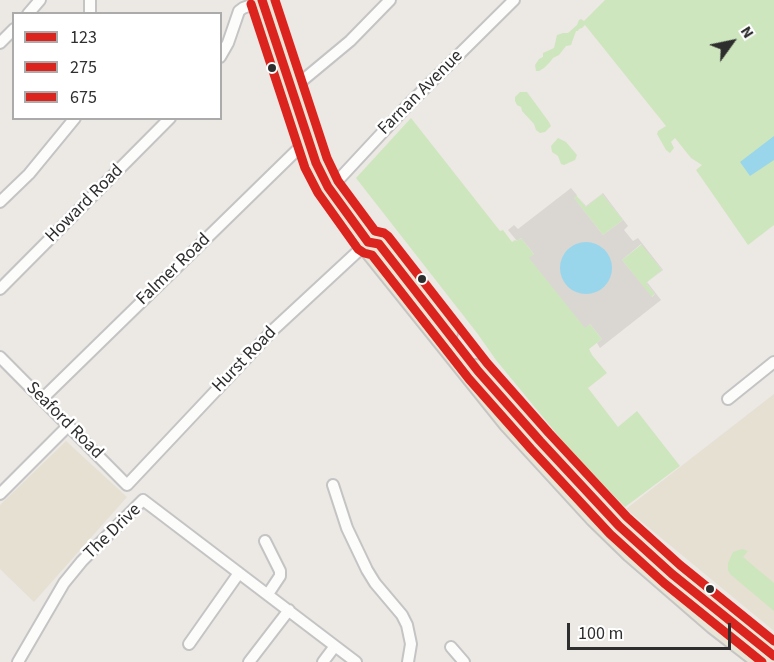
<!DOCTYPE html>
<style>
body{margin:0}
#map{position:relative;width:774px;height:662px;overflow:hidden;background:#ece8e4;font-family:"Source Sans 3",sans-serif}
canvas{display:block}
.legend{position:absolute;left:12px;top:12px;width:210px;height:108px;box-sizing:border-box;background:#fff;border:2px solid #ababab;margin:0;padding:8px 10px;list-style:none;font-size:18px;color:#2e2e2e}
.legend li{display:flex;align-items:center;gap:12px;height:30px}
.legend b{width:30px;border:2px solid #ababab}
.north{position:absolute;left:702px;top:12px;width:60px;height:60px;-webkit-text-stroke:4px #fff;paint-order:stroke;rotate:57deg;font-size:16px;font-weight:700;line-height:24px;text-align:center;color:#2e2e2e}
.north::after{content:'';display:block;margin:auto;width:21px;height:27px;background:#2e2e2e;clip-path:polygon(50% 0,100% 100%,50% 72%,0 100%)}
.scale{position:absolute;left:567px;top:623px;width:164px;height:27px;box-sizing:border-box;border:3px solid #2e2e2e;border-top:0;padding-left:8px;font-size:18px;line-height:21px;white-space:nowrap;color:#2e2e2e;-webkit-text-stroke:4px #fff;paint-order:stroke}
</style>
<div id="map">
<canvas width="774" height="662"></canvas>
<ul class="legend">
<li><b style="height:8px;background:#dc241f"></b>123</li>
<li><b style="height:8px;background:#dc241f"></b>275</li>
<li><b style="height:8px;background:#dc241f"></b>675</li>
</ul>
<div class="north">N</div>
<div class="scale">100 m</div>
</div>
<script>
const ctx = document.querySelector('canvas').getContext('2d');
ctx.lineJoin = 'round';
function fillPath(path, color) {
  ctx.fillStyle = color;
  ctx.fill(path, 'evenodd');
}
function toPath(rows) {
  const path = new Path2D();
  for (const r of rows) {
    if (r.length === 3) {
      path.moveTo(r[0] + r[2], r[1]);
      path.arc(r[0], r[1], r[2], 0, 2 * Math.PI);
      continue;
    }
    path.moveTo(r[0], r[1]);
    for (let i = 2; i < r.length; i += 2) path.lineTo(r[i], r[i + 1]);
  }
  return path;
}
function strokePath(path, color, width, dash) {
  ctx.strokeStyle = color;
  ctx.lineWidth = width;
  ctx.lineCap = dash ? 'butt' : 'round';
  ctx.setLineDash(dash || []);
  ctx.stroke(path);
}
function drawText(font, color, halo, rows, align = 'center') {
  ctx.font = font + ' "Source Sans 3",sans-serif';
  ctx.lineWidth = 5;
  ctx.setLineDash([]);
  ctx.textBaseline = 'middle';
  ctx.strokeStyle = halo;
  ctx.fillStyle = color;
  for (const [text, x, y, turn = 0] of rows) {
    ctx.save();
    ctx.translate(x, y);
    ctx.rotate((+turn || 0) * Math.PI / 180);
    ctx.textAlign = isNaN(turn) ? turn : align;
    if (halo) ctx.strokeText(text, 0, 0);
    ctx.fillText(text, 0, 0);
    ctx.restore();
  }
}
const education = toPath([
 [774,394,774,631,626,509],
 [66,441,127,497,34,602,0,569,0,505]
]);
const green = toPath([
 [605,0,774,0,774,225,748,245,696,170,702,165,691,158,675,138,671,142,674,148,670,153,666,150,657,134,658,131,666,126,585,25,582,28,579,29,578,31,576,31,571,45,566,46,559,55,553,58,550,62,544,68,539,71,536,71,535,65,539,59,543,57,543,53,554,48,557,35,563,33,568,33,577,25,579,20,581,19,584,21],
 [520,92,527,92,549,122,551,126,545,132,540,133,536,130,534,124,522,111,521,107,517,105,515,101,515,97],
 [411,118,500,231,503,230,512,242,515,240,517,241,521,238,534,254,530,258,585,327,590,324,602,339,589,349,592,355,607,373,588,388,605,410,618,427,637,411,680,466,625,507,579,461,496,360,477,333,356,178],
 [558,138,566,142,577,155,575,160,564,165,561,164,558,156,552,152,551,146],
 [602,194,623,220,603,235,573,197,576,195,586,207],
 [642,244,662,270,646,283,655,294,651,297,622,260],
 [742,549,748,551,743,557,774,583,774,611,730,574,728,570,728,563,733,552]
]);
const plaza = toPath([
 [571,188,586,206,603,193,628,226,624,230,633,241,638,238,663,270,647,282,661,300,600,348,597,343,602,339,590,324,585,328,529,258,534,254,521,238,517,241,508,230,514,225,518,229],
 [602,194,623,220,603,235,574,198,577,195,586,207],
 [641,244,662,270,646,283,655,294,652,297,622,260]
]);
const water = toPath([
 [774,136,774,160,750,176,740,162],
 [586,268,26]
]);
const street = toPath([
 [90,0,90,14],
 [28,14,40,0],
 [0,43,14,29],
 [220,57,228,43,239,11,243,8,262,1],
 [290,86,303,80,350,41,390,0],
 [328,187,341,177,408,105,514,0],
 [0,202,29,174,75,118],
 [0,289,170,118],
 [0,357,127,485,273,330,368,242],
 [42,399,297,150,309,145],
 [728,399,774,362],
 [333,485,347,528,367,570,375,583,402,615,407,625,411,644,408,662],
 [0,494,68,426],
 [265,541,280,571,280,576,268,594],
 [189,644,239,573],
 [451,647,464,662],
 [18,662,64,583,82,561,143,500,356,662],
 [249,662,289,610],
 [323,662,335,646]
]);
const primary = toPath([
 [262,0,316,163,328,187,368,242,370,252,507,423,594,518,631,554,713,625,761,662],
 [368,242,379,244,449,333],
 [476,368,540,441,619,526,672,574,749,637,774,656]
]);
const bus1 = toPath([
 [262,0,316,163,328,187,368,242,379,244,478,371,540,441,619,526,672,574,774,656]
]);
const bus2 = toPath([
 [251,4,305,168,318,193,358,249,364,253,372,255,469,379,531,449,610,534,664,583,762,662]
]);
const bus3 = toPath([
 [275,0,327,158,338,181,375,231,384,233,388,236,487,363,549,433,627,517,680,565,774,641]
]);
const markers = [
 [272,68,5,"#2e2e2e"],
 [422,279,5,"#2e2e2e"],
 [710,589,5,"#2e2e2e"]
];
const streetNames = [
 ["Farnan Avenue",421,93,-45],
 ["Howard Road",85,204,-45],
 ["Falmer Road",174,270,-44],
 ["Hurst Road",245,360,-46],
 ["Seaford Road",64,421,45],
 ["The Drive",113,532,-44]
];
fillPath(education, '#e6e0d3');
fillPath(green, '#cee6be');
fillPath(plaza, '#dad6d2');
fillPath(water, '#99d6ec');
strokePath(street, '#c5c4c5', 14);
strokePath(primary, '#c6c5c4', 20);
strokePath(street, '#fcfcfb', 10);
strokePath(primary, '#e8e4d6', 16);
strokePath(bus1, '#dc241f', 9);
strokePath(bus2, '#dc241f', 9);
strokePath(bus3, '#dc241f', 9);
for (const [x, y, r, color] of markers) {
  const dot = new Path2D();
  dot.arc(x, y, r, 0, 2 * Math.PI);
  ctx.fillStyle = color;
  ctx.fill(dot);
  strokePath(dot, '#fff', 2);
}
drawText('18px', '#2e2e2e', '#fff', streetNames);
</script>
